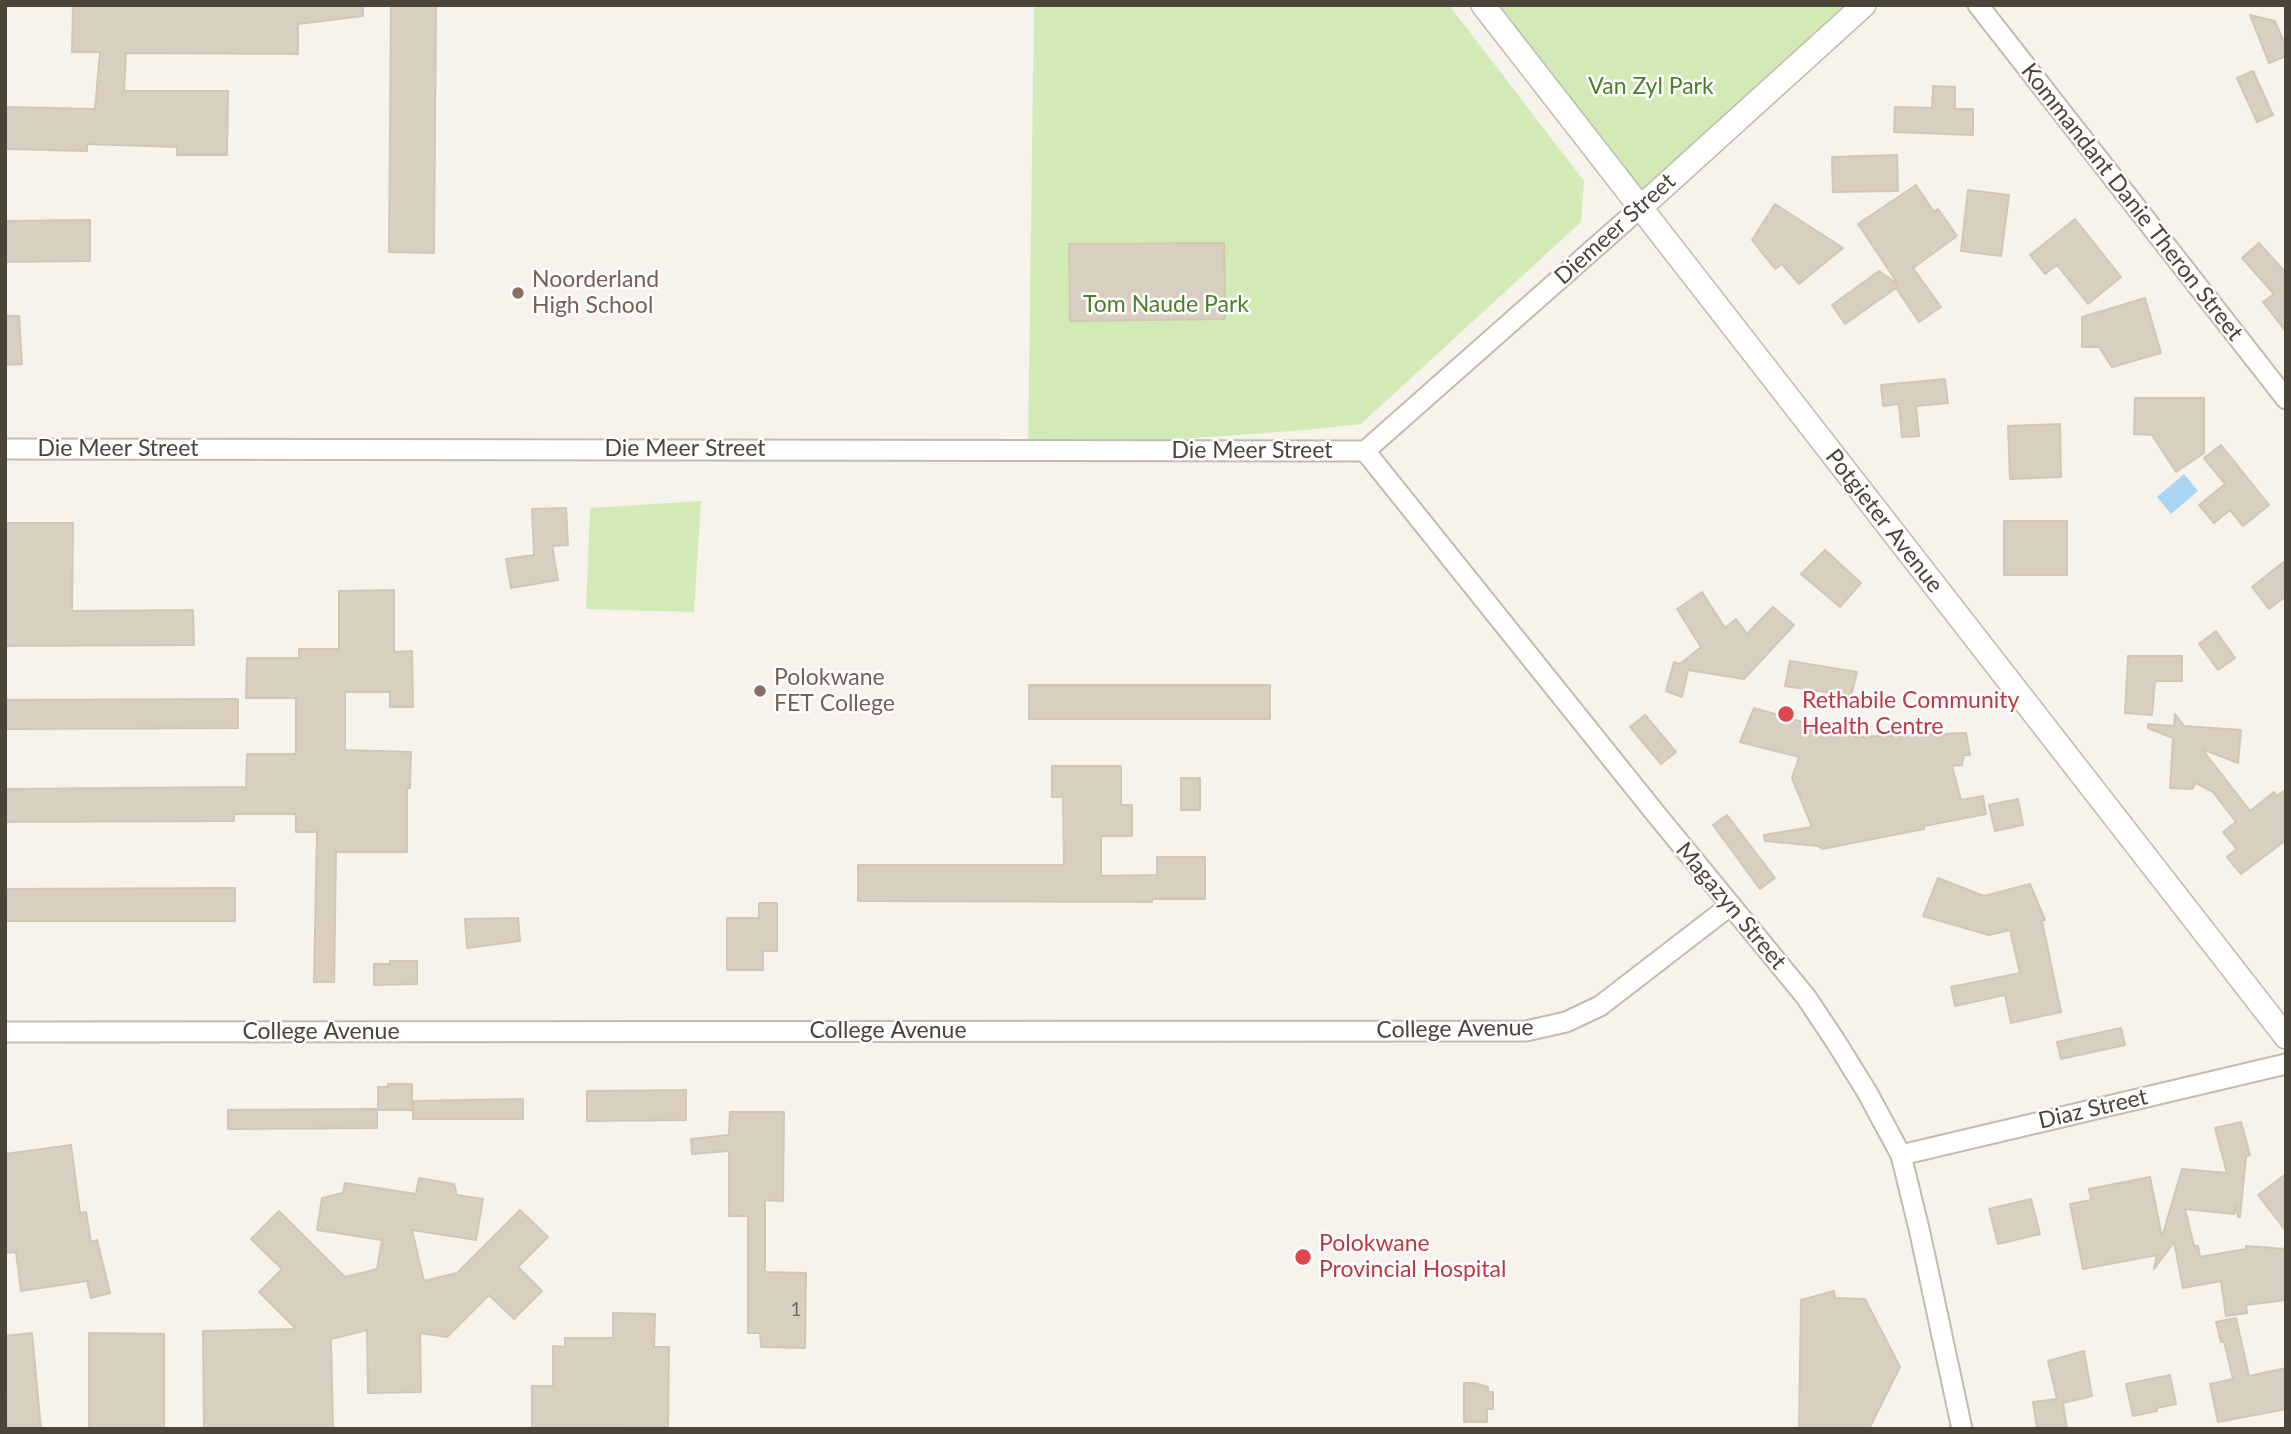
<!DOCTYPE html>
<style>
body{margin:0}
#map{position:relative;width:2291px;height:1434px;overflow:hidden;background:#f6f3ec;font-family:Lato,sans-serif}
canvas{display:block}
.frame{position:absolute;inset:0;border:7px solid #4b4439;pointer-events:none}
</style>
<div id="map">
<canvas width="2291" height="1434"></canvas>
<div class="frame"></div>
</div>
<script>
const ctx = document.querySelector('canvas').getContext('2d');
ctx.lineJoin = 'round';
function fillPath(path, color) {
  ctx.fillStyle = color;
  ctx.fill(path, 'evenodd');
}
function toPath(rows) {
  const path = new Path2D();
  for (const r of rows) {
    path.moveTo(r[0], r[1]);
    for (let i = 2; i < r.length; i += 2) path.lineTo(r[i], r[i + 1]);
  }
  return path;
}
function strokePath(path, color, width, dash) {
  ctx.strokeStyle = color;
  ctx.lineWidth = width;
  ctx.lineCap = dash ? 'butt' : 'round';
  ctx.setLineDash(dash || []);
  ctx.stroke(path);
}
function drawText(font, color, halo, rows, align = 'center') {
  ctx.font = font + ' Lato,sans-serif';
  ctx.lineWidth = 5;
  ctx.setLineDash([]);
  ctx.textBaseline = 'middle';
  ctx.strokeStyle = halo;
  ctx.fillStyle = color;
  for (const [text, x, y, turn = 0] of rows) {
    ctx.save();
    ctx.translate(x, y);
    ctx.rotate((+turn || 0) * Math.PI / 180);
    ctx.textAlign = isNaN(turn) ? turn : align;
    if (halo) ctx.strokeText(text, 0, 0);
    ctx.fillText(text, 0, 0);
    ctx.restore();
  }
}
const green = toPath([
 [1034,5,1449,5,1584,181,1581,222,1361,424,1306,430,1028,450],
 [1483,5,1864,5,1640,208],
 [701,501,694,612,586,609,590,508]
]);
const water = toPath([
 [2184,474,2198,491,2171,514,2157,497]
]);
const building = toPath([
 [73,5,363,5,363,16,298,24,298,54,126,53,124,91,228,91,227,155,177,155,177,147,87,144,87,151,5,149,5,107,95,109,100,52,72,52,73,5],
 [391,5,436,5,434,253,389,252,391,5],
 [2250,15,2275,21,2286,47,2286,56,2269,63,2250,15],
 [2253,71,2273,115,2257,122,2237,78,2253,71],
 [1933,86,1955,87,1955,109,1973,109,1973,135,1894,132,1895,107,1932,108,1933,86],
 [1897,155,1898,191,1833,192,1832,157,1897,155],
 [1916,185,1934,212,1938,209,1957,236,1913,268,1941,307,1919,322,1896,288,1845,324,1832,305,1879,271,1898,284,1858,224,1916,185],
 [1968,190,2009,195,2001,256,1961,251,1968,190],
 [1775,204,1843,248,1799,284,1782,264,1775,269,1752,240,1775,204],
 [2075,219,2121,277,2088,304,2057,265,2045,274,2030,255,2075,219],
 [90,220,90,261,5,262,5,221,90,220],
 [1224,243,1225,319,1070,321,1069,244,1224,243],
 [2259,243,2286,273,2286,332,2263,302,2274,294,2242,258,2259,243],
 [2145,298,2161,353,2112,367,2099,347,2082,347,2082,317,2145,298],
 [5,316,19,316,22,364,5,365,5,316],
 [1945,379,1948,403,1916,406,1919,436,1902,437,1899,404,1883,406,1881,385,1945,379],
 [2135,398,2204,398,2204,453,2176,472,2152,435,2134,434,2135,398],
 [2060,424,2061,477,2010,479,2008,426,2060,424],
 [2221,445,2269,505,2243,526,2230,510,2214,523,2199,505,2225,484,2204,458,2221,445],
 [566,508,568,545,552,546,558,580,511,588,506,559,534,555,532,509,566,508],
 [2004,521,2067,521,2067,575,2004,575,2004,521],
 [5,523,73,523,72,611,193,610,194,645,5,646,5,523],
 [1825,550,1861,583,1840,607,1801,574,1825,550],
 [2286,560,2286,596,2269,609,2252,587,2286,560],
 [394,590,394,652,412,651,413,707,390,707,390,692,345,692,345,750,411,752,410,788,407,788,407,852,336,852,334,982,314,982,317,832,296,832,296,814,234,814,234,821,5,822,5,789,246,787,247,754,296,754,296,698,246,698,247,658,299,658,299,649,339,649,339,591,394,590],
 [1702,592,1725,628,1736,619,1747,634,1773,607,1794,625,1744,679,1688,670,1682,697,1666,691,1674,662,1680,664,1701,647,1677,609,1702,592],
 [2216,631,2235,658,2218,670,2199,644,2216,631],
 [2128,656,2182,656,2182,681,2155,681,2152,715,2125,713,2128,656],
 [1790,661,1857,672,1851,696,1785,686,1790,661],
 [1029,685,1270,685,1270,719,1029,719,1029,685],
 [238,699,238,728,5,729,5,700,238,699],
 [1754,708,1855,737,1966,733,1970,755,1964,755,1962,765,1952,766,1961,800,1983,796,1986,814,1924,826,1924,829,1822,849,1818,846,1765,841,1764,835,1812,827,1792,778,1799,757,1740,742,1754,708],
 [2175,714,2184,726,2241,730,2238,763,2202,749,2250,811,2274,792,2277,796,2286,789,2286,840,2241,874,2227,857,2237,849,2223,832,2236,822,2213,792,2196,783,2192,789,2170,788,2173,738,2148,728,2148,724,2174,726,2175,714],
 [1645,715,1676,752,1661,764,1630,727,1645,715],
 [1052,766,1121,766,1121,805,1132,805,1132,836,1101,836,1101,876,1157,875,1157,857,1205,857,1205,899,1152,899,1152,902,858,901,858,865,1064,865,1063,797,1052,797,1052,766],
 [1181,778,1200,778,1200,810,1181,810,1181,778],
 [2018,799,2023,825,1995,831,1989,805,2018,799],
 [1727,815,1775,878,1760,889,1713,825,1727,815],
 [1938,878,1984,896,2030,884,2045,920,2042,921,2061,1012,2011,1023,2005,995,1955,1006,1951,987,2020,973,2010,930,1989,935,1923,916,1938,878],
 [235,888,235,921,5,921,5,889,235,888],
 [759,903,777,903,777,951,763,951,763,970,727,970,727,918,759,918,759,903],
 [518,918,520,941,467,948,465,919,518,918],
 [390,961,417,961,417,984,374,985,374,964,390,964,390,961],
 [2121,1028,2125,1045,2061,1059,2057,1042,2121,1028],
 [388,1084,412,1084,412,1110,378,1110,378,1087,388,1087,388,1084],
 [686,1090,686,1120,587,1121,587,1091,686,1090],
 [523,1099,523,1119,413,1119,413,1101,523,1099],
 [377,1109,377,1128,228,1129,228,1110,377,1109],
 [730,1112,784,1112,783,1201,765,1200,765,1272,806,1273,805,1348,761,1347,760,1333,748,1333,748,1216,729,1216,729,1151,692,1154,691,1139,729,1135,730,1112],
 [2241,1122,2250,1155,2246,1156,2240,1217,2238,1217,2235,1205,2234,1214,2185,1209,2194,1246,2198,1246,2200,1257,2246,1249,2246,1246,2286,1249,2286,1300,2246,1305,2247,1313,2226,1316,2221,1281,2183,1288,2174,1242,2154,1269,2157,1255,2083,1269,2070,1204,2091,1200,2089,1189,2150,1177,2162,1237,2182,1169,2227,1173,2215,1128,2241,1122],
 [71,1145,80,1213,86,1212,91,1242,97,1240,110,1293,91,1298,87,1281,21,1291,16,1252,5,1253,5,1154,71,1145],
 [2286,1174,2286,1231,2258,1195,2286,1174],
 [419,1178,454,1184,457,1195,483,1199,476,1240,412,1230,424,1281,457,1273,520,1210,548,1237,518,1267,542,1291,514,1319,489,1295,447,1337,420,1333,421,1392,368,1393,367,1330,331,1339,333,1429,204,1429,203,1331,296,1329,259,1292,282,1269,251,1239,279,1211,345,1277,377,1269,382,1240,317,1230,322,1198,343,1193,345,1183,416,1194,419,1178],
 [2031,1199,2040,1234,1998,1244,1989,1209,2031,1199],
 [1834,1291,1835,1298,1865,1299,1900,1367,1869,1429,1799,1429,1801,1300,1834,1291],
 [613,1313,655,1314,654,1347,669,1347,668,1427,532,1429,532,1386,553,1386,553,1346,565,1347,565,1338,613,1338,613,1313],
 [2236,1318,2249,1376,2286,1368,2286,1409,2218,1422,2210,1384,2233,1379,2224,1341,2221,1342,2216,1322,2236,1318],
 [32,1333,41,1429,7,1429,5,1336,32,1333],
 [89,1333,164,1334,164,1429,89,1429,89,1333],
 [2084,1351,2092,1396,2063,1403,2067,1429,2037,1429,2033,1402,2057,1399,2048,1361,2084,1351],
 [2170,1375,2176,1404,2157,1408,2157,1411,2133,1416,2126,1384,2170,1375],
 [1464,1383,1474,1383,1488,1387,1488,1392,1493,1392,1493,1409,1487,1409,1487,1422,1464,1422,1464,1383]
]);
const minor = toPath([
 [1978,5,2286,399],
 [5,449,1365,451],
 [1365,451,1656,814,1806,997,1836,1042,1867,1092,1901,1155,1920,1233,1962,1429],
 [1365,451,1640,208],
 [5,1032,1526,1031,1566,1022,1600,1006,1731,905],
 [1901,1155,2286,1064]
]);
const tertiary = toPath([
 [1483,5,2286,1037],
 [1640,208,1864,5]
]);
const markers = [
 [518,293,7,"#8d6e63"],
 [760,691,7,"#8d6e63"],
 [1786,714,9,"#e0444e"],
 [1303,1257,9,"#e0444e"]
];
const numberNames = [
 ["1",796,1310]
];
const parkNames = [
 ["Van Zyl Park",1651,87],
 ["Tom Naude Park",1166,305]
];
const streetNames = [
 ["Kommandant Danie Theron Street",2132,202,52],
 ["Diemeer Street",1615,229,-42],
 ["Die Meer Street",118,449],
 ["Die Meer Street",685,449],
 ["Die Meer Street",1252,451],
 ["Potgieter Avenue",1884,521,52],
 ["Magazyn Street",1731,906,50],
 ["College Avenue",1455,1029,-1],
 ["College Avenue",888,1031],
 ["College Avenue",321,1032],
 ["Diaz Street",2093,1109,-13]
];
const educationNames = [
 ["Noorderland",532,280],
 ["High School",532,306],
 ["Polokwane",774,678],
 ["FET College",774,704]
];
const healthNames = [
 ["Rethabile Community",1802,701],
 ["Health Centre",1802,727],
 ["Polokwane",1319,1244],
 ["Provincial Hospital",1319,1270]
];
fillPath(green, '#d2eab5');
fillPath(water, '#a9d4f2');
fillPath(building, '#d8cfc1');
strokePath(building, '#d3c7b4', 2);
strokePath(minor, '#c2bbae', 23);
strokePath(tertiary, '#c2bbae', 26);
strokePath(minor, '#fff', 19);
strokePath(tertiary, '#fff', 23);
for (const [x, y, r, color] of markers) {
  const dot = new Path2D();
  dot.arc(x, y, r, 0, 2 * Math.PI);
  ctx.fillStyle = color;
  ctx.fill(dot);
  strokePath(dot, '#fff', 2.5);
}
drawText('19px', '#6e675b', null, numberNames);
drawText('23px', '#4a7f2a', '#fff', parkNames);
drawText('23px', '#4b4439', '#fff', streetNames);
drawText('23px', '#785e54', '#fff', educationNames, 'left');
drawText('23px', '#be3a42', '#fff', healthNames, 'left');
</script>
